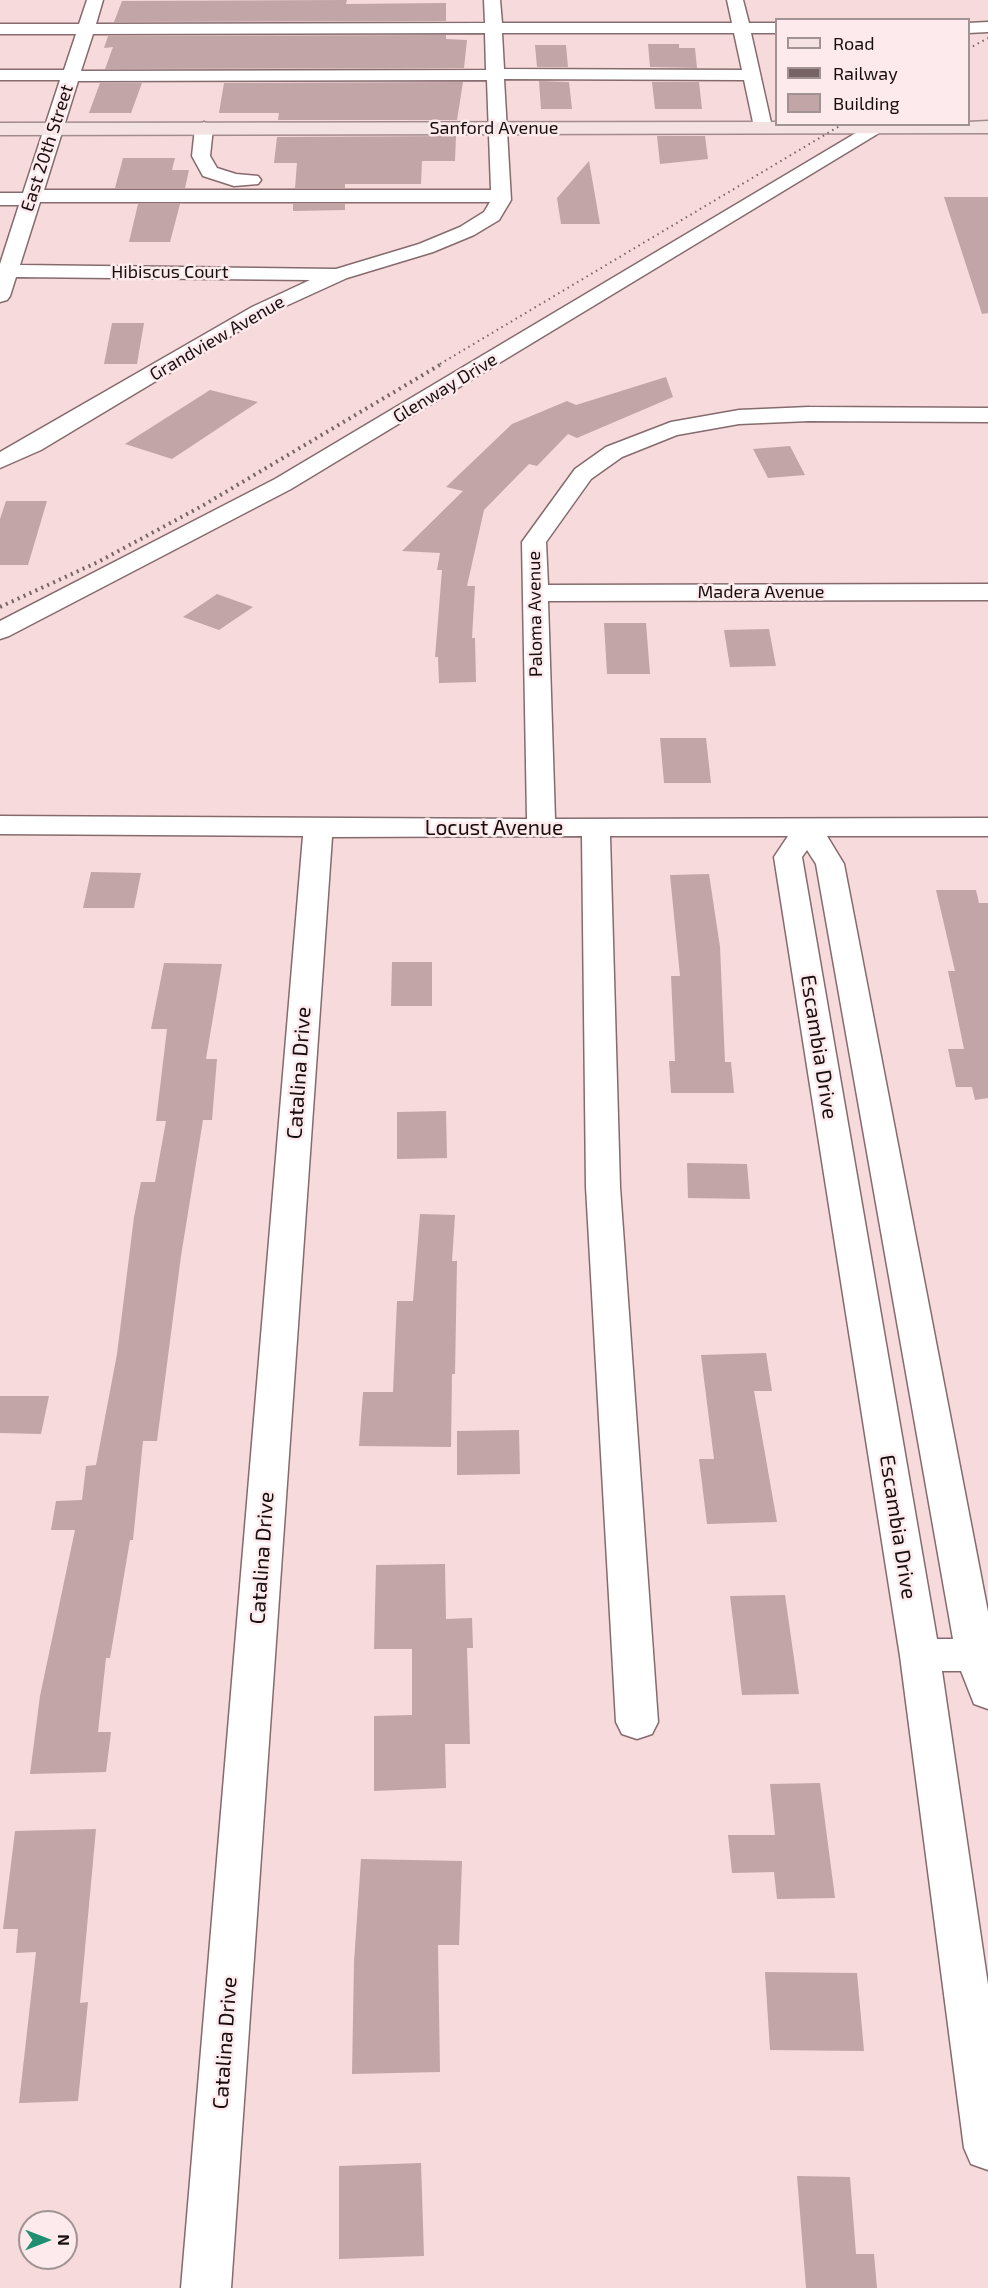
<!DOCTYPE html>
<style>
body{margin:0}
#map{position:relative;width:988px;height:2288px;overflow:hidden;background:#f7dadc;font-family:"Exo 2",sans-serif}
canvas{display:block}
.legend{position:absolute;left:775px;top:18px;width:195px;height:108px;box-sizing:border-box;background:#fceaec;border:2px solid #a19294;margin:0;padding:8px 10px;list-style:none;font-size:18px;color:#180e0f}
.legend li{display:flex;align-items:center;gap:12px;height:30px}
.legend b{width:30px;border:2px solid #a19294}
.north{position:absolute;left:18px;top:2210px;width:60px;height:60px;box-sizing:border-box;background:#fceaec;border:2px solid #a19294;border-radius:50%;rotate:90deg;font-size:16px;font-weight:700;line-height:24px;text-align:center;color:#180e0f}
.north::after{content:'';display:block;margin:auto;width:21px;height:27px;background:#1f8f70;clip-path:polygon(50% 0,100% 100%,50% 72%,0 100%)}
</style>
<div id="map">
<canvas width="988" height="2288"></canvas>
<ul class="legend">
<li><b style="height:8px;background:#f4e2e3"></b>Road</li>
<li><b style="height:8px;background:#766465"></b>Railway</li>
<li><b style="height:16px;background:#c1a5a7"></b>Building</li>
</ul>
<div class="north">N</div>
</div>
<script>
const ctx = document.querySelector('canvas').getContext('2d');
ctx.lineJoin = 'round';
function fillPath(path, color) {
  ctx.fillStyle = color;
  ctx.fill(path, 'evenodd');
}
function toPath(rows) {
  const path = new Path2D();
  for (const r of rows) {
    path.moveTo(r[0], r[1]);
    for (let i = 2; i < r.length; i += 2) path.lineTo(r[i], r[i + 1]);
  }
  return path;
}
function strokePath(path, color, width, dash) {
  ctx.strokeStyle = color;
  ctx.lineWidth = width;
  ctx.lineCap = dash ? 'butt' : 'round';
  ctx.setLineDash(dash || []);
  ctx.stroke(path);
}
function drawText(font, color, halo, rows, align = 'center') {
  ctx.font = font + ' "Exo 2",sans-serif';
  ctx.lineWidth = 5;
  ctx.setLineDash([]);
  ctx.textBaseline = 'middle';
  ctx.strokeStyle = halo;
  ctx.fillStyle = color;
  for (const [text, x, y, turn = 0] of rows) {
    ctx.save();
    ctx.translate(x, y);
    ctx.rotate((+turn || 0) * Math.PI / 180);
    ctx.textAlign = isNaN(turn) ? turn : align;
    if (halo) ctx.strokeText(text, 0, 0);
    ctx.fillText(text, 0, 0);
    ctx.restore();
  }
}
const building = toPath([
 [347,0,346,4,446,3,446,21,114,22,122,1],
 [446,35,446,39,467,40,464,68,105,69,113,47,104,48,108,36],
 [648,44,679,44,679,48,695,48,697,68,650,67],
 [535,45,566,45,568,67,537,67],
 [539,81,569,82,572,109,541,109],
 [463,82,457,120,278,120,279,113,219,113,224,83],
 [652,82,699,82,702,109,655,109],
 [100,83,142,83,131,113,89,113],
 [456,136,455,161,422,161,421,184,345,184,345,188,295,188,297,163,274,163,277,137],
 [657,136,705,136,708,159,660,164],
 [123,158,175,158,172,170,189,170,185,188,115,188],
 [589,161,600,224,561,224,557,198],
 [944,197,988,197,988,313,982,314],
 [138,204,180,204,170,242,129,242],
 [293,204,345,204,345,210,293,211],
 [112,323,144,323,137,364,104,364],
 [666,377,673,397,577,438,568,434,537,466,529,464,484,510,467,586,475,586,472,638,475,638,476,682,439,683,438,657,435,657,442,570,437,570,440,553,402,551,463,491,446,487,512,424,567,401,576,405],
 [210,390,258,402,172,459,125,444],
 [790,446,805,475,768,478,753,449],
 [6,501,47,501,28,565,0,565,0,519],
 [217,594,253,607,219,630,183,617],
 [604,623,646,623,650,674,607,674],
 [769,629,776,666,730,667,724,630],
 [660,738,706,738,711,783,664,783],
 [91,872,141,873,134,908,83,908],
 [709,874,720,947,725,1062,731,1062,734,1093,671,1093,669,1061,675,1061,671,976,680,976,670,875],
 [936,890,976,890,979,903,988,903,988,1098,975,1100,972,1087,956,1087,948,1049,964,1049,948,971,955,971],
 [392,962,432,962,432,1006,391,1006],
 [164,963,222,964,206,1059,217,1059,212,1120,203,1120,181,1256,157,1441,143,1441,133,1540,130,1540,110,1658,106,1658,98,1732,111,1732,106,1772,30,1774,40,1696,75,1530,51,1530,56,1501,82,1500,86,1466,96,1465,117,1354,134,1217,141,1182,155,1182,166,1121,156,1121,167,1029,151,1029],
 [446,1111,447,1158,397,1159,397,1112],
 [687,1163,747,1164,750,1199,688,1198],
 [420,1214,455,1215,452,1261,457,1261,455,1374,452,1374,451,1447,359,1446,363,1392,393,1392,397,1301,413,1301],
 [766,1353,772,1391,754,1391,777,1522,707,1524,699,1459,714,1459,701,1355],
 [0,1396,49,1396,41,1434,0,1433],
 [519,1430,520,1474,457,1475,457,1431],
 [445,1564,446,1619,472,1618,473,1648,467,1648,470,1744,445,1744,446,1788,374,1791,374,1716,412,1715,412,1649,374,1649,376,1565],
 [785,1595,799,1694,742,1695,730,1596],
 [820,1783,835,1898,777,1899,774,1872,732,1873,728,1835,775,1835,770,1784],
 [96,1829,80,2003,88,2002,78,2101,19,2103,36,1952,16,1953,18,1929,3,1929,15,1831],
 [361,1859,462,1861,459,1945,438,1945,440,2072,352,2074,354,1962],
 [765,1972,857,1973,864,2051,770,2050],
 [421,2163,424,2256,339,2259,339,2166],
 [797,2176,850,2177,856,2254,874,2254,877,2288,806,2288]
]);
const minor = toPath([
 [87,0,103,0,96,24,485,23,484,0,500,0,502,23,732,23,727,0,743,0,749,23,776,23,776,33,751,33,772,127,763,133,754,127,744,80,504,79,511,200,499,220,474,235,433,252,347,278,266,315,41,450,0,468,0,452,252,307,310,280,16,277,10,296,7,300,0,302,0,264,19,205,0,205,0,193,23,193,60,80,0,80,0,70,64,70,76,34,0,34,0,24,79,24,87,0],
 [485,33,486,70,81,71,93,34,485,33],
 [502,33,734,33,742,70,504,69,502,33],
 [487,80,491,190,44,190,78,81,487,80],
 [40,202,490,202,484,212,460,227,419,244,336,269,20,265,40,202],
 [988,22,988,32,968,33,968,23,988,22],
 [204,122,213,128,210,156,217,168,236,174,258,176,261,180,258,184,234,186,203,176,192,156,195,128,204,122],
 [871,124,887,124,889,127,291,489,9,636,0,639,0,621,275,479,871,124],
 [809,407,988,408,988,422,809,421,739,424,677,435,622,457,591,479,546,542,548,585,988,584,988,600,548,601,555,819,988,818,988,836,827,836,844,864,988,1612,988,1709,974,1704,961,1671,942,1671,988,1985,988,2170,971,2164,964,2148,900,1656,774,857,788,836,610,836,620,1187,658,1722,652,1734,637,1739,622,1734,616,1722,586,1187,582,836,332,837,231,2288,181,2288,303,836,0,834,0,816,527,819,522,542,575,469,606,447,671,422,739,410,809,407],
 [807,850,816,864,953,1639,937,1639,802,857,807,850]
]);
const major = toPath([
 [988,121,988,133,0,135,0,123,776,122,776,124,968,124,968,122,988,121]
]);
const railFar1 = toPath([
 [968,49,988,38],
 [440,364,843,124]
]);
const rail = toPath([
 [0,607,98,562,202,506,443,363]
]);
const farStreetnames = [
 ["Sanford Avenue",494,128],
 ["East 20th Street",47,148,-72],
 ["Hibiscus Court",170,272],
 ["Grandview Avenue",217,338,-30],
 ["Glenway Drive",445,388,-31],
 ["Madera Avenue",761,592],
 ["Paloma Avenue",535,614,-91]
];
const streetNames = [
 ["Locust Avenue",494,828],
 ["Escambia Drive",819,1047,81],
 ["Catalina Drive",299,1073,-86],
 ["Escambia Drive",898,1527,81],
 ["Catalina Drive",262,1558,-86],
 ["Catalina Drive",225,2043,-86]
];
fillPath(building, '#c1a5a7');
strokePath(minor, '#856b6d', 3);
strokePath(major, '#a28b8d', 3);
fillPath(minor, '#fff');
fillPath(major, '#f4e2e3');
strokePath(railFar1, '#766465', 2, [1.5, 4]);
strokePath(rail, '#766465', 4, [2, 4.5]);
drawText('18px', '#180e0f', '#fceaec', farStreetnames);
drawText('21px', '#180e0f', '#fceaec', streetNames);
</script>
